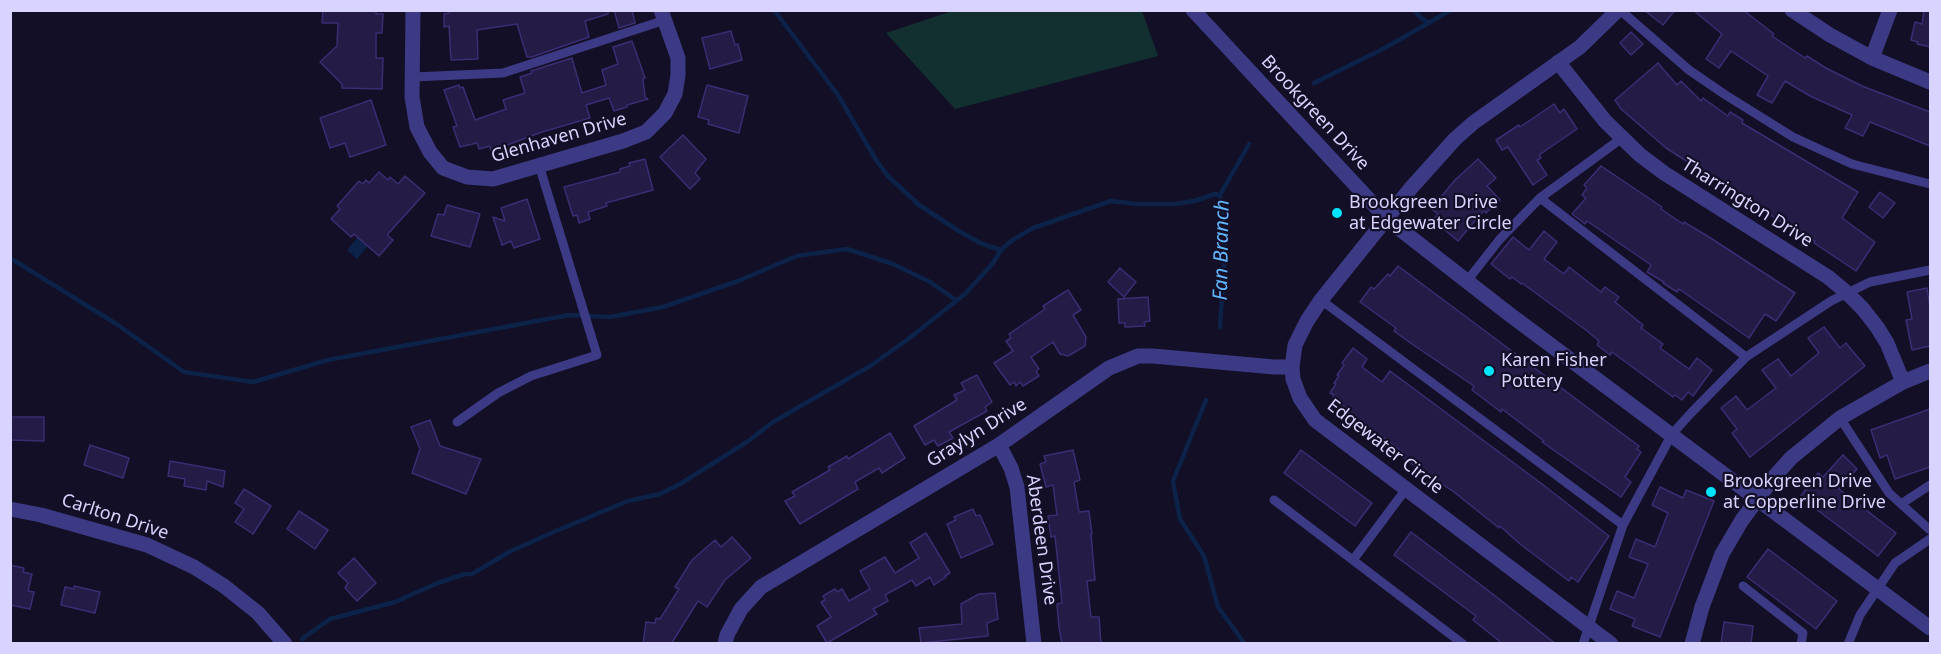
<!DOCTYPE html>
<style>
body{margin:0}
#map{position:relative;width:1941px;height:654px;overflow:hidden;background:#130f26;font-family:"Noto Sans",sans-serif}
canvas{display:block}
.frame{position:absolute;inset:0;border:12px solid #d9d4ff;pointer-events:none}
</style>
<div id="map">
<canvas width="1941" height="654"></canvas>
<div class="frame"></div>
</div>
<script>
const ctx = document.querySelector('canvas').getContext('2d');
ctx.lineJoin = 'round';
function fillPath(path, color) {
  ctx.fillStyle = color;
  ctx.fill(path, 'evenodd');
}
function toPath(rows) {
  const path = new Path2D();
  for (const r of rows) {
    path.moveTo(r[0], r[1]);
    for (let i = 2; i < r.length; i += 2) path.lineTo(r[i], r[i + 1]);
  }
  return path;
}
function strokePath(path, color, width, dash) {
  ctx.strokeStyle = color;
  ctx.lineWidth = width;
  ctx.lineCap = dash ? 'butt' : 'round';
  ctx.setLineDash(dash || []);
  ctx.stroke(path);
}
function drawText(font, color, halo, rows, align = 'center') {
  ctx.font = font + ' "Noto Sans",sans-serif';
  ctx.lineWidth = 4.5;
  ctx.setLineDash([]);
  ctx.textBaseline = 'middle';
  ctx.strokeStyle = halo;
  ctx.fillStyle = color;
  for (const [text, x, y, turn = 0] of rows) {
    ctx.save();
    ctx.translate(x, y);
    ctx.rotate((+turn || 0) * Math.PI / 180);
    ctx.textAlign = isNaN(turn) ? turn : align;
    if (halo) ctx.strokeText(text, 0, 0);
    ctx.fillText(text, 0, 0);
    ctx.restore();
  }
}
const green = toPath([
 [955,10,1142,11,1158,56,955,109,886,33]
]);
const water = toPath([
 [367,226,377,235,357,259,347,250]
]);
const stream = toPath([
 [774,10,838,95,876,160,888,176,919,205,959,231,980,243,1001,250],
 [1414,10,1421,18,1429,23],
 [1314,83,1383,49,1451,10],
 [10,258,115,323,184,372,253,382,328,360,569,315,610,317,663,307,738,281,797,256,847,249,893,264,930,282,956,300],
 [1220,327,1225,249,1220,195,1249,144],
 [1206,400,1173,481,1180,519,1204,556,1218,607,1245,644],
 [302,639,330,619,395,602,438,583,465,574,472,574,509,552,558,530,628,501,660,494,680,484,747,442,773,422,870,366,907,340,965,294,993,263,1001,250,1011,241,1033,228,1111,201,1137,204,1175,204,1194,201,1215,194,1220,195]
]);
const building = toPath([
 [323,10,376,10,376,14,383,14,382,33,376,33,376,58,383,58,382,89,342,88,342,84,320,62,337,46,338,23,322,23,323,10],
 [448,10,608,10,608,14,585,21,589,37,532,57,527,57,517,24,477,30,478,59,451,60,449,26,444,27,444,14,449,13,448,10],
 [614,10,632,10,635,23,619,28,614,10],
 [1644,10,1675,10,1663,25,1644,10],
 [1693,10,1743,10,1774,34,1772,36,1805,58,1807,56,1826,68,1862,86,1930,112,1930,146,1870,122,1863,136,1845,128,1852,115,1810,96,1785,81,1772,103,1757,95,1768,76,1731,51,1719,68,1706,59,1722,34,1693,10],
 [1924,10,1930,10,1930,47,1917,44,1918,42,1911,40,1915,22,1922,24,1924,10],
 [731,31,735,45,738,44,742,60,710,69,702,38,731,31],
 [1631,32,1643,44,1631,55,1620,43,1631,32],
 [632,41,645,78,643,79,645,97,648,99,627,105,627,107,614,111,609,98,586,105,590,118,542,132,491,151,490,146,479,149,477,143,460,147,453,127,457,126,444,90,459,85,460,88,463,87,475,120,506,109,503,100,525,93,520,77,532,73,531,71,572,58,582,93,606,85,602,70,618,64,613,47,632,41],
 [1658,63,1677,85,1681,81,1701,101,1703,98,1728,116,1730,112,1743,120,1742,123,1858,192,1842,218,1875,242,1856,271,1814,243,1815,241,1780,221,1666,148,1621,109,1615,100,1658,63],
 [707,85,748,96,739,133,708,124,709,120,698,117,707,85],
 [371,100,386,145,350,157,345,143,330,148,320,118,371,100],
 [1554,104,1560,113,1564,109,1577,129,1539,155,1541,158,1537,160,1547,175,1533,185,1508,147,1502,150,1496,140,1519,125,1520,127,1554,104],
 [683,135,706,159,695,173,700,179,690,189,660,157,683,135],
 [645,159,653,190,606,203,607,206,588,212,590,219,579,223,577,215,573,216,564,187,620,172,620,169,630,166,629,163,645,159],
 [1478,159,1496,178,1487,186,1500,200,1486,213,1484,210,1458,241,1433,220,1438,214,1431,209,1455,180,1478,159],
 [1601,166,1662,207,1661,209,1683,224,1684,222,1709,237,1795,293,1776,321,1765,314,1749,338,1679,289,1677,292,1663,283,1664,282,1647,272,1651,265,1587,221,1585,224,1572,214,1586,198,1582,195,1587,188,1584,185,1601,166],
 [379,172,388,180,390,177,398,184,405,176,425,193,387,235,393,240,379,256,354,234,351,237,331,219,340,209,337,206,359,181,363,184,366,180,369,183,379,172],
 [1880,192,1895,203,1883,218,1869,207,1880,192],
 [527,199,540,239,514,248,511,241,502,245,493,217,505,221,501,208,527,199],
 [447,205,480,214,470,247,431,236,438,214,444,215,447,205],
 [1544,231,1557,242,1544,259,1564,274,1569,267,1601,292,1605,287,1619,297,1615,302,1643,325,1641,328,1663,344,1660,348,1689,369,1697,358,1712,370,1693,396,1688,392,1682,400,1675,395,1673,397,1612,352,1610,355,1597,345,1599,341,1586,330,1522,283,1521,284,1512,277,1510,279,1491,264,1513,237,1529,250,1544,231],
 [1398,266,1639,446,1637,449,1641,452,1625,477,1631,482,1621,497,1542,442,1544,441,1502,409,1501,412,1472,390,1474,386,1409,342,1394,331,1396,328,1360,302,1371,287,1374,289,1388,274,1390,276,1398,266],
 [1120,268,1136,282,1124,297,1108,282,1120,268],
 [1927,288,1930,308,1930,346,1912,350,1906,320,1912,319,1907,292,1927,288],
 [1068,290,1081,310,1073,315,1086,337,1085,346,1068,356,1060,354,1053,342,1031,357,1039,369,1036,371,1039,376,1023,386,1020,382,1016,386,1014,382,1010,385,994,363,1013,351,1006,341,1011,338,1009,334,1045,309,1043,306,1068,290],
 [1148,297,1150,321,1144,322,1145,326,1125,327,1125,323,1119,323,1118,299,1148,297],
 [1824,327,1840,348,1846,343,1865,366,1750,457,1732,433,1737,429,1721,408,1736,396,1747,410,1776,388,1762,370,1778,359,1791,376,1819,353,1808,338,1824,327],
 [1353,348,1367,359,1362,367,1382,382,1390,371,1542,484,1609,536,1578,582,1571,577,1569,581,1520,544,1500,526,1499,528,1454,492,1402,457,1404,453,1384,438,1382,441,1346,416,1350,411,1333,398,1334,395,1330,393,1336,384,1334,383,1339,376,1337,375,1344,365,1342,363,1353,348],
 [977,375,992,402,985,407,987,411,949,432,953,438,938,446,934,440,925,445,914,426,957,400,954,395,965,390,961,383,977,375],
 [1930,409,1930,467,1895,479,1887,455,1880,458,1871,430,1930,409],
 [10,417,44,417,44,441,10,440,10,417],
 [430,420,440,446,481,459,466,494,412,473,420,449,411,427,430,420],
 [890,433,905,458,882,473,879,468,855,482,858,489,800,524,785,501,795,496,792,492,830,470,828,467,847,456,848,459,890,433],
 [90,445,129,458,123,478,84,465,90,445],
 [1073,450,1080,480,1074,482,1079,512,1089,511,1092,534,1091,534,1095,580,1087,581,1091,617,1099,617,1101,644,1062,644,1059,628,1057,604,1062,603,1055,536,1051,537,1048,516,1057,515,1053,485,1046,487,1040,464,1046,462,1044,456,1073,450],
 [1301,450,1372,503,1355,526,1284,473,1301,450],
 [1843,455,1857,469,1839,489,1896,533,1878,556,1800,497,1818,473,1823,477,1843,455],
 [170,461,225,471,223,487,207,481,206,490,184,486,185,479,168,476,170,461],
 [1660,487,1683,498,1686,490,1714,501,1660,637,1632,626,1635,619,1610,609,1617,591,1634,598,1648,564,1629,557,1636,539,1655,547,1668,513,1652,505,1660,487],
 [244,489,271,506,253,534,235,522,244,509,235,503,244,489],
 [973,509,976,516,980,515,993,544,961,558,947,524,956,520,954,517,973,509],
 [299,511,328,530,315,549,287,529,299,511],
 [1411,532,1494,595,1556,644,1503,644,1473,620,1476,616,1394,555,1411,532],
 [926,533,950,573,945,576,946,577,934,585,930,577,916,586,912,580,885,595,888,601,873,609,877,614,827,643,817,626,831,617,821,602,825,600,823,596,835,589,837,592,842,589,849,601,870,589,860,571,885,557,895,573,919,558,910,543,926,533],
 [732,537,751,558,725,580,707,607,698,601,671,644,643,644,646,622,655,623,656,618,660,619,679,589,675,587,692,560,715,540,721,547,732,537],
 [1768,549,1837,601,1816,629,1747,577,1768,549],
 [354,558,376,583,357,601,345,588,348,583,338,573,354,558],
 [10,565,24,568,23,572,32,574,28,591,34,592,30,609,10,605,10,565],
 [74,586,100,592,95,613,61,605,65,587,74,589,74,586],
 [995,593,998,619,987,623,988,636,921,643,919,628,962,624,961,604,979,594,995,593],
 [1724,622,1753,626,1751,644,1721,644,1724,622]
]);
const service = toPath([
 [1620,10,1689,70,1724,94,1793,137,1852,164,1930,184],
 [413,77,503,73,665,20],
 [1540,198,1746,357],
 [1467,281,1500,239,1540,198,1622,138],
 [1321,300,1623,525],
 [1840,418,1889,493,1930,530],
 [457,422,498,393,531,376,597,355,539,165],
 [1274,500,1463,644],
 [1901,504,1930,485],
 [1353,560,1406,489],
 [1743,586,1803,633,1801,644],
 [1583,644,1623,525,1672,434,1691,413,1746,357,1831,301,1870,282,1930,270],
 [1848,644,1860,615,1895,563,1930,539]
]);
const minor = toPath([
 [413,10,412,97,417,127,430,152,443,168,467,177,493,179,623,141,646,132,665,113,675,94,678,75,678,58,661,10],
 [1193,10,1387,219,1509,314,1930,628],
 [1792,10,1830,35,1872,58,1930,82],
 [1872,58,1890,10],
 [1558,62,1605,121,1640,155,1664,173,1828,277,1846,292,1863,309,1877,327,1887,343,1903,382],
 [999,445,1011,468,1017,487,1034,644],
 [10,509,41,515,147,545,194,567,224,586,258,613,285,644],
 [725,644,727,635,741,609,761,587,999,445,1109,368,1138,356,1153,356,1274,367,1292,367],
 [1611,644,1315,420,1300,398,1293,379,1292,367,1295,345,1307,321,1321,300,1411,188,1455,139,1473,123,1580,47,1618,10],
 [1692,644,1702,607,1722,554,1742,520,1774,477,1791,458,1840,418,1903,382,1930,371]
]);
const markers = [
 [1337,213,6,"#00e5ff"],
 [1489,371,6,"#00e5ff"],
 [1711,492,6,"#00e5ff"]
];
const streetNames = [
 ["Brookgreen Drive",1315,113,47],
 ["Glenhaven Drive",559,138,-16],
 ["Tharrington Drive",1747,203,32],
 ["Graylyn Drive",977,433,-32],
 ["Edgewater Circle",1385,447,38],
 ["Carlton Drive",115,517,18],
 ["Aberdeen Drive",1041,540,82]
];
const poiNames = [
 ["Brookgreen Drive",1349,203],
 ["at Edgewater Circle",1349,224],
 ["Karen Fisher",1501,361],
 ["Pottery",1501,382],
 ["Brookgreen Drive",1723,482],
 ["at Copperline Drive",1723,503]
];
const waterNames = [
 ["Fan Branch",1222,250,-89]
];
fillPath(green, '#12302f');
fillPath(water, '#0c2248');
strokePath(stream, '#0c2248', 4.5);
fillPath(building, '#241b47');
strokePath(building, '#3b2d73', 1.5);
strokePath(service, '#3d3a85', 9);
strokePath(minor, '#3d3a85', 15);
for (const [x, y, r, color] of markers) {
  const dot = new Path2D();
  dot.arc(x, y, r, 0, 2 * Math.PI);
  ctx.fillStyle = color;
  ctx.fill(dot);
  strokePath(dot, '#130f26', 2);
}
drawText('18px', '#d9d4ff', '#130f26', streetNames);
drawText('18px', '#d9d4ff', '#130f26', poiNames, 'left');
drawText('italic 20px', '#62b6ff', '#130f26', waterNames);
</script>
